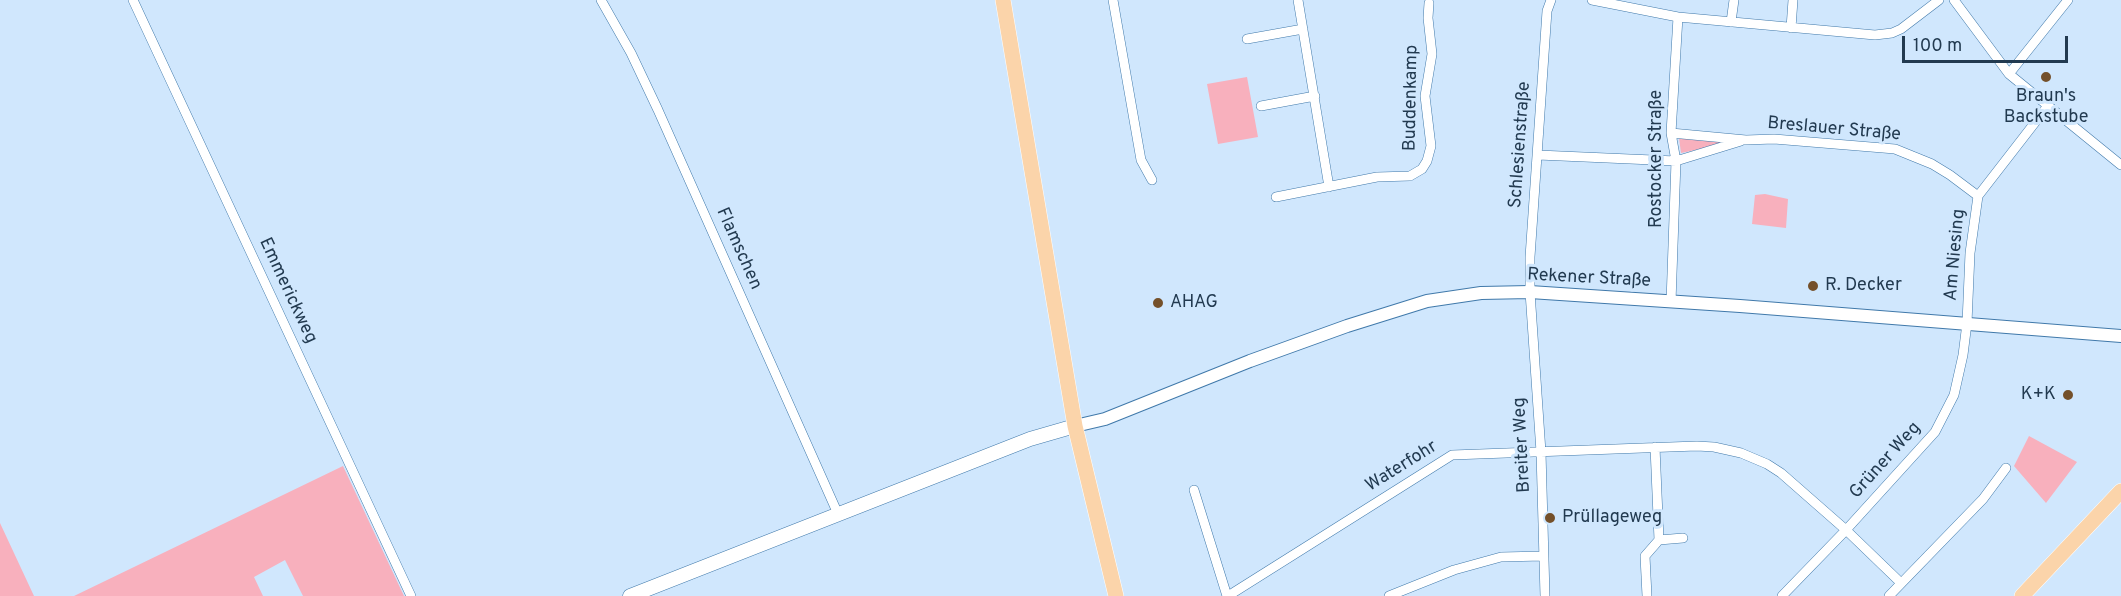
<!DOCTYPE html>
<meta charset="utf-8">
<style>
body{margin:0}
#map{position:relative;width:2121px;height:596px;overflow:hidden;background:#d0e7fd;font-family:Overpass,sans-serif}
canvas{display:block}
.scale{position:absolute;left:1902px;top:36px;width:166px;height:27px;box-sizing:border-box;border:3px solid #223a50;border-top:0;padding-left:8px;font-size:18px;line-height:21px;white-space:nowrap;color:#223a50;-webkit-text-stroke:4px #d0e7fd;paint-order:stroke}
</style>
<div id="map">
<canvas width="2121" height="596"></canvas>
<div class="scale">100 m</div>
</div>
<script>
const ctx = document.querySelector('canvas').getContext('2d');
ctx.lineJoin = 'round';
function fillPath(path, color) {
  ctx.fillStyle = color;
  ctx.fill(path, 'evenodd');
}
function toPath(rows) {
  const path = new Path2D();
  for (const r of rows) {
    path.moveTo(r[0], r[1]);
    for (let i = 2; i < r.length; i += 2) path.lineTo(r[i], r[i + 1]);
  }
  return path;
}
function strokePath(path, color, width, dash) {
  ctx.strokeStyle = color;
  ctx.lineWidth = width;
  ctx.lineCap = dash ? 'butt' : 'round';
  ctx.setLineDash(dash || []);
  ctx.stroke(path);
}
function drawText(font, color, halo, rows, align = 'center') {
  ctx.font = font + ' Overpass,sans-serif';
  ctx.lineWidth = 6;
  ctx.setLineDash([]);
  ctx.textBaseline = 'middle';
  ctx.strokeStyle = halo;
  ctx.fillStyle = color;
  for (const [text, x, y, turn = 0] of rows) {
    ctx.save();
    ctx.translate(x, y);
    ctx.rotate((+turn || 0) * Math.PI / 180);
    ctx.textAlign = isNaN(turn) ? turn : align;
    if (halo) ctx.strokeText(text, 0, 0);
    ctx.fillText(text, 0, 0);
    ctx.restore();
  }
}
const green = toPath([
 [1247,77,1258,137,1218,144,1207,84],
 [1679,138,1730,143,1681,153],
 [1765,194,1788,199,1786,228,1752,224,1755,195],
 [2029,436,2077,462,2046,503,2014,466],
 [343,466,404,596,303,596,285,560,254,577,263,596,74,596],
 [0,523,34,596,0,596]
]);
const minor = toPath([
 [133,0,411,596],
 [601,0,631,53,658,110,838,514],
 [1113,0,1141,160,1152,180],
 [1298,0,1329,187],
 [1592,0,1678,17,1875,35,1892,33,1901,29,1939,0],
 [1954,0,2009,74,2121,165],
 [1731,22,1734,0],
 [1791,28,1793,0],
 [1247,39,1303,29],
 [2009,74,2068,0],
 [1261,106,1315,96],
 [1671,133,1746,140,1774,139,1895,149,1932,164,1950,175,1978,196],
 [1538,155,1676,161,1741,141],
 [1276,197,1377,177,1410,176,1422,169,1427,161,1431,146,1425,96,1432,54,1428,18,1429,3],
 [1671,302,1676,161,1671,133,1678,17],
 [1194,490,1227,596],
 [1659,540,1683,538],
 [1228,596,1452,455,1697,446,1714,447,1741,453,1767,464,1781,473,1846,530,1901,583],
 [1389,596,1454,570,1501,557,1543,556],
 [1545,596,1541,452,1530,292,1530,257,1547,11,1551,0],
 [1647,596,1645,556,1659,540,1655,447],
 [1782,596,1846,530,1935,432,1954,395,1963,355,1967,323,1970,253,1978,196,2047,107],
 [1889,596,1983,499,2006,468]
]);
const tertiary = toPath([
 [1075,426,1105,419,1250,361,1347,326,1427,301,1481,293,1530,292,1740,306,2121,336]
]);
const secondary = toPath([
 [630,596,1030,439,1075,426]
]);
const primary = toPath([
 [1003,0,1075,426,1116,596],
 [2022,596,2121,491]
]);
const markers = [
 [2046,77,6,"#74502a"],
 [1813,286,6,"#74502a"],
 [1158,303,6,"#74502a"],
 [2068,395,6,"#74502a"],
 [1550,518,6,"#74502a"]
];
const poiNames = [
 ["Braun's",2046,97,"center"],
 ["Backstube",2046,118,"center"],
 ["R. Decker",1825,286],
 ["AHAG",1170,303],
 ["K+K",2056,395,"right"],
 ["Prüllageweg",1562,518]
];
const streetNames = [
 ["Buddenkamp",1412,98,-89],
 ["Breslauer Straße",1834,130,5],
 ["Schlesienstraße",1521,145,-86],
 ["Rostocker Straße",1657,159,-90],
 ["Flamschen",738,249,66],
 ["Am Niesing",1956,255,-85],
 ["Rekener Straße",1589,279,3],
 ["Emmerickweg",287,291,65],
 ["Breiter Weg",1523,445,-93],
 ["Grüner Weg",1886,461,-48],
 ["Waterfohr",1402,467,-32]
];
fillPath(green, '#f8b0bd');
strokePath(minor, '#4079aa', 10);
strokePath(tertiary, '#4079aa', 14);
strokePath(secondary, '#4079aa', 15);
strokePath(primary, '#fff', 16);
strokePath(minor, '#fff', 9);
strokePath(tertiary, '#fff', 12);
strokePath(secondary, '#fff', 14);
strokePath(primary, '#fbd4aa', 15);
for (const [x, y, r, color] of markers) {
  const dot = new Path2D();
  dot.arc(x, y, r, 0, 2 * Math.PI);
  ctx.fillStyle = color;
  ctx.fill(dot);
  strokePath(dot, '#d0e7fd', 2);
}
drawText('18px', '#223a50', '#d0e7fd', poiNames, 'left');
drawText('18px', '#223a50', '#d0e7fd', streetNames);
</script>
